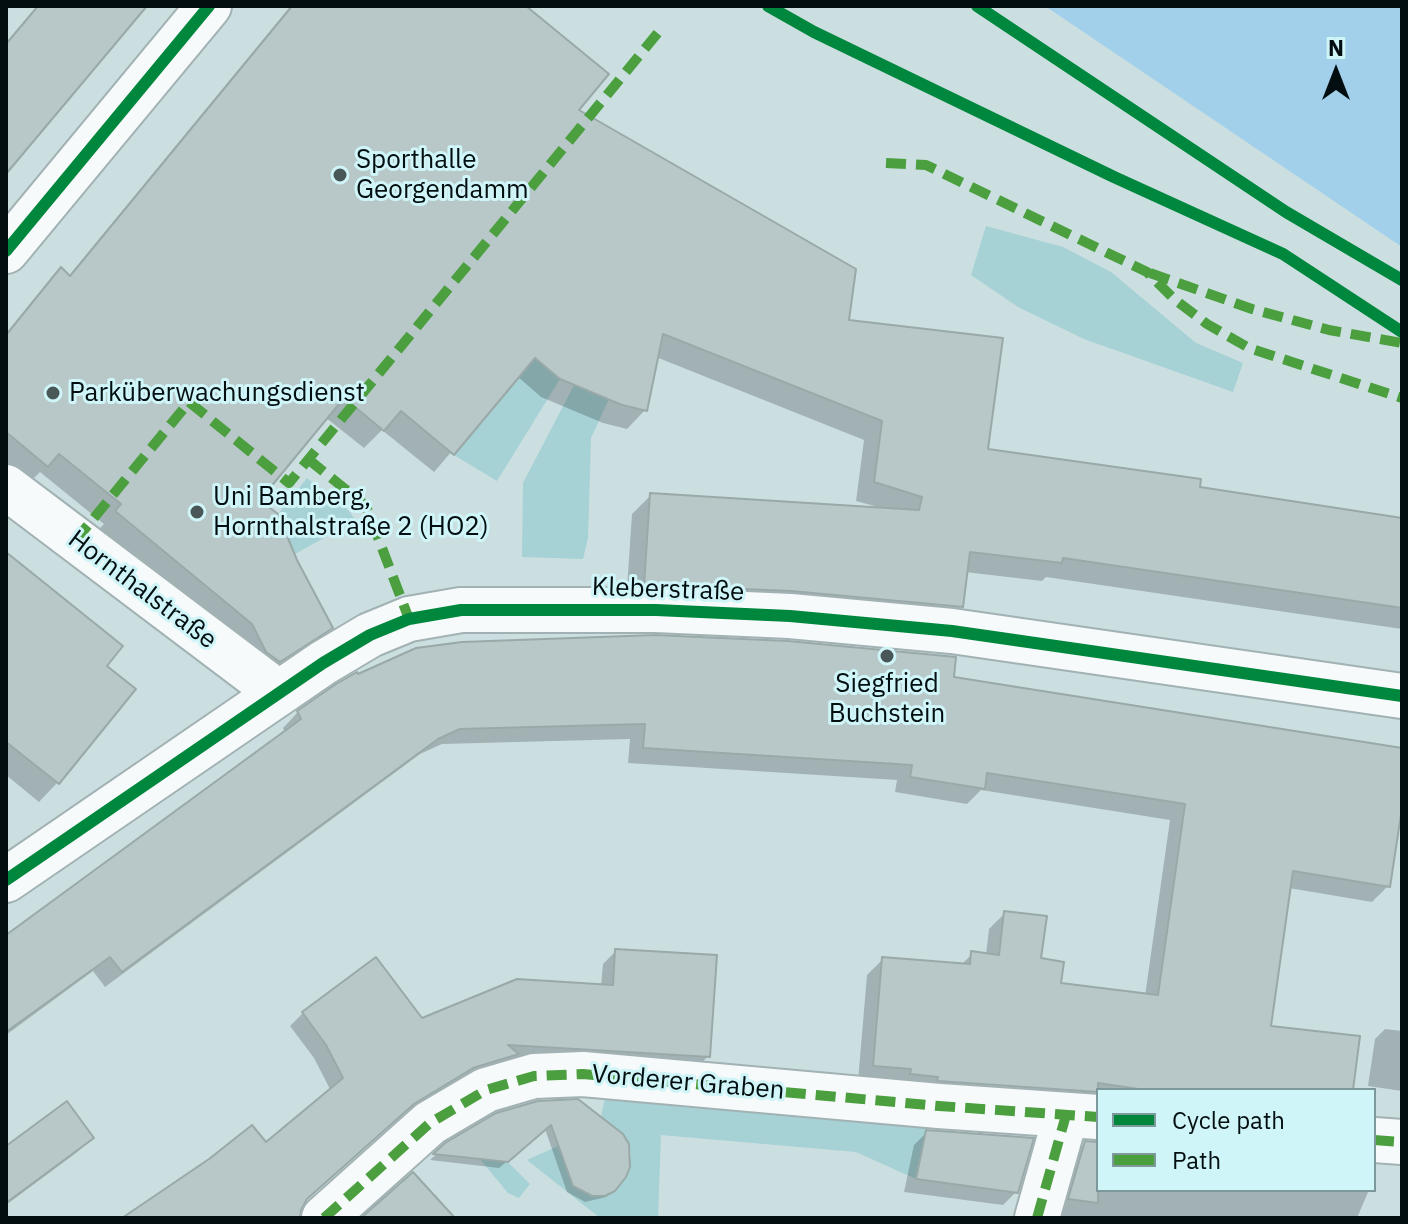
<!DOCTYPE html>
<meta charset="utf-8">
<style>
body{margin:0}
#map{position:relative;width:1408px;height:1224px;overflow:hidden;background:#cbdfe1;font-family:"IBM Plex Sans",sans-serif}
canvas{display:block}
.frame{position:absolute;inset:0;border:8px solid #030e10;pointer-events:none}
.legend{position:absolute;left:1096px;top:1088px;width:280px;height:104px;box-sizing:border-box;background:#cff5f8;border:2px solid #7d999b;margin:0;padding:10px 14px;list-style:none;font-size:24px;color:#030e10}
.legend li{display:flex;align-items:center;gap:16px;height:40px}
.legend b{width:40px;border:2px solid #7d999b}
.north{position:absolute;left:1296px;top:32px;width:80px;height:80px;-webkit-text-stroke:6px #cff5f8;paint-order:stroke;rotate:0deg;font-size:22px;font-weight:700;line-height:32px;text-align:center;color:#030e10}
.north::after{content:'';display:block;margin:auto;width:28px;height:36px;background:#030e10;clip-path:polygon(50% 0,100% 100%,50% 72%,0 100%)}
</style>
<div id="map">
<canvas width="1408" height="1224"></canvas>
<div class="frame"></div>
<ul class="legend">
<li><b style="height:10px;background:#00873e"></b>Cycle path</li>
<li><b style="height:10px;background:#4b9f3f"></b>Path</li>
</ul>
<div class="north">N</div>
</div>
<script>
const ctx = document.querySelector('canvas').getContext('2d');
ctx.lineJoin = 'round';
function fillPath(path, color) {
  ctx.fillStyle = color;
  ctx.fill(path, 'evenodd');
}
function toPath(rows) {
  const path = new Path2D();
  for (const r of rows) {
    path.moveTo(r[0], r[1]);
    for (let i = 2; i < r.length; i += 2) path.lineTo(r[i], r[i + 1]);
  }
  return path;
}
function strokePath(path, color, width, dash) {
  ctx.strokeStyle = color;
  ctx.lineWidth = width;
  ctx.lineCap = dash ? 'butt' : 'round';
  ctx.setLineDash(dash || []);
  ctx.stroke(path);
}
function drawText(font, color, halo, rows, align = 'center') {
  ctx.font = font + ' "IBM Plex Sans",sans-serif';
  ctx.lineWidth = 6;
  ctx.setLineDash([]);
  ctx.textBaseline = 'middle';
  ctx.strokeStyle = halo;
  ctx.fillStyle = color;
  for (const [text, x, y, turn = 0] of rows) {
    ctx.save();
    ctx.translate(x, y);
    ctx.rotate((+turn || 0) * Math.PI / 180);
    ctx.textAlign = isNaN(turn) ? turn : align;
    if (halo) ctx.strokeText(text, 0, 0);
    ctx.fillText(text, 0, 0);
    ctx.restore();
  }
}
const green = toPath([
 [986,226,1063,247,1111,272,1196,343,1243,363,1233,392,1084,339,1018,307,971,275],
 [535,358,560,379,497,481,454,455],
 [574,385,609,399,591,438,588,538,583,559,522,557,523,483],
 [307,478,348,510,356,520,295,554,278,514],
 [606,1093,927,1125,916,1179,856,1152,661,1135,658,1218,600,1218,527,1160,569,1141,569,1175,572,1186,592,1196,605,1196,615,1191,626,1177,631,1154,629,1144,623,1134,599,1126],
 [465,1120,466,1133,492,1160,508,1162,530,1184,519,1198,508,1193,464,1140,460,1124]
]);
const water = toPath([
 [1045,6,1402,6,1402,247]
]);
const shadow = toPath([
 [291,6,522,6,576,111,846,322,986,451,1198,489,1402,519,1402,629,1046,577,1042,581,965,572,961,606,942,625,626,603,632,514,651,495,878,507,856,501,864,440,656,357,645,410,627,429,603,423,541,397,517,376,434,472,382,430,364,448,325,417,258,500,331,628,312,646,260,680,98,530,104,524,40,472,28,484,6,466,6,334,61,270,68,277],
 [6,554,104,667,133,689,57,783,39,802,6,775],
 [952,679,1402,750,1402,795,1388,886,1372,902,1289,888,1269,1027,1351,1090,1098,1090,1098,1114,858,1081,867,975,883,959,960,966,972,954,986,955,989,929,1005,913,1059,985,1145,996,1170,820,981,790,967,804,895,792,897,780,628,763,630,739,442,744,420,754,105,987,93,971,6,1035,6,937,285,733,283,728,298,712],
 [616,951,708,1056,695,1070,512,1058,504,1067,459,1081,402,1114,304,1202,298,1218,266,1144,331,1091,314,1058,290,1026,303,1013,422,1020,601,986,603,964],
 [1385,1029,1402,1031,1402,1091,1368,1086,1375,1039],
 [538,1103,613,1190,606,1197,585,1202,567,1192,545,1129,499,1168,430,1160,446,1145],
 [927,1132,1016,1192,1003,1205,904,1192,914,1145],
 [92,1138,76,1153,6,1205,6,1149],
 [1098,1142,1098,1190,1369,1190,1357,1218,1053,1218,1069,1159,1086,1143]
]);
const building = toPath([
 [38,6,147,6,6,174,6,44,38,6],
 [292,6,526,6,609,74,579,110,856,269,849,320,1003,338,988,449,1201,479,1200,487,1402,518,1402,608,1063,558,1062,563,970,552,963,607,791,591,644,585,650,493,919,510,922,497,874,482,882,421,663,334,647,411,622,405,560,379,535,358,454,455,401,411,384,431,344,398,260,500,278,514,297,560,333,628,280,662,266,652,252,624,115,511,121,504,59,454,48,467,6,432,6,335,61,267,70,276,292,6],
 [6,552,123,646,107,666,136,689,59,784,6,742,6,552],
 [655,635,788,641,956,657,954,677,1402,748,1402,808,1390,887,1293,871,1271,1026,1360,1036,1353,1090,1145,1090,1098,1083,1098,1092,937,1081,938,1077,910,1074,911,1069,873,1066,882,957,970,964,971,951,999,955,1004,911,1047,916,1041,958,1064,962,1061,983,1158,995,1185,804,987,773,985,789,910,777,912,765,643,748,645,724,460,729,438,739,122,972,110,957,6,1032,6,935,301,719,297,711,336,684,357,672,358,674,416,648,462,642,655,635],
 [615,949,717,955,710,1057,508,1045,519,1054,473,1068,414,1104,307,1199,301,1210,300,1218,122,1218,209,1159,252,1125,266,1142,343,1078,326,1045,302,1012,376,957,422,1018,517,979,613,985,615,949],
 [578,1099,623,1134,629,1144,630,1167,626,1177,615,1191,605,1196,592,1196,573,1186,551,1125,508,1162,433,1154,445,1143,496,1113,538,1101,578,1099],
 [67,1101,94,1138,6,1203,6,1146,67,1101],
 [926,1130,1034,1138,1018,1193,916,1179,926,1130],
 [1085,1141,1098,1142,1098,1203,1068,1199,1085,1141],
 [413,1172,455,1218,361,1218,413,1172]
]);
const minor = toPath([
 [6,251,209,6],
 [6,487,279,693],
 [6,880,323,663,370,635,409,619,461,610,656,610,790,616,952,631,1402,696],
 [1374,1140,1402,1142],
 [324,1218,430,1123,486,1090,534,1076,583,1074,939,1106,1098,1117],
 [1037,1218,1066,1115]
]);
const quiet = toPath([
 [886,163,926,165,1147,272,1174,299,1207,324,1249,348,1402,398],
 [1150,273,1252,309,1329,330,1402,343],
 [308,459,366,506,409,619],
 [75,541,189,402,289,483,661,29],
 [1374,1140,1402,1142],
 [324,1218,430,1123,486,1090,534,1076,583,1074,939,1106,1098,1117],
 [1037,1218,1066,1115]
]);
const cycleway = toPath([
 [768,6,814,32,1114,177,1283,254,1402,332],
 [977,6,1286,212,1402,280],
 [6,251,209,6],
 [6,880,323,663,370,635,409,619,461,610,656,610,790,616,952,631,1402,696]
]);
const markers = [
 [340,175,8,"#495759"],
 [53,393,8,"#495759"],
 [197,512,8,"#495759"],
 [887,656,8,"#495759"]
];
const poiNames = [
 ["Sporthalle",356,160],
 ["Georgendamm",356,190],
 ["Parküberwachungsdienst",69,393],
 ["Uni Bamberg,",213,497],
 ["Hornthalstraße 2 (HO2)",213,527],
 ["Siegfried",887,684,"center"],
 ["Buchstein",887,714,"center"]
];
const streetNames = [
 ["Hornthalstraße",142,590,37],
 ["Kleberstraße",668,590,2],
 ["Vorderer Graben",688,1083,5]
];
fillPath(green, '#a6d1d5');
fillPath(water, '#a2d0eb');
fillPath(shadow, '#0003');
fillPath(building, '#b8c7c7');
strokePath(building, '#99a9a8', 2);
strokePath(minor, '#a2b2b4', 48);
strokePath(minor, '#f7fafa', 44);
strokePath(quiet, '#4b9f3f', 10, [20, 10]);
strokePath(cycleway, '#00873e', 12);
for (const [x, y, r, color] of markers) {
  const dot = new Path2D();
  dot.arc(x, y, r, 0, 2 * Math.PI);
  ctx.fillStyle = color;
  ctx.fill(dot);
  strokePath(dot, '#cff5f8', 3);
}
drawText('26px', '#030e10', '#cff5f8', poiNames, 'left');
drawText('26px', '#030e10', '#cff5f8', streetNames);
</script>
